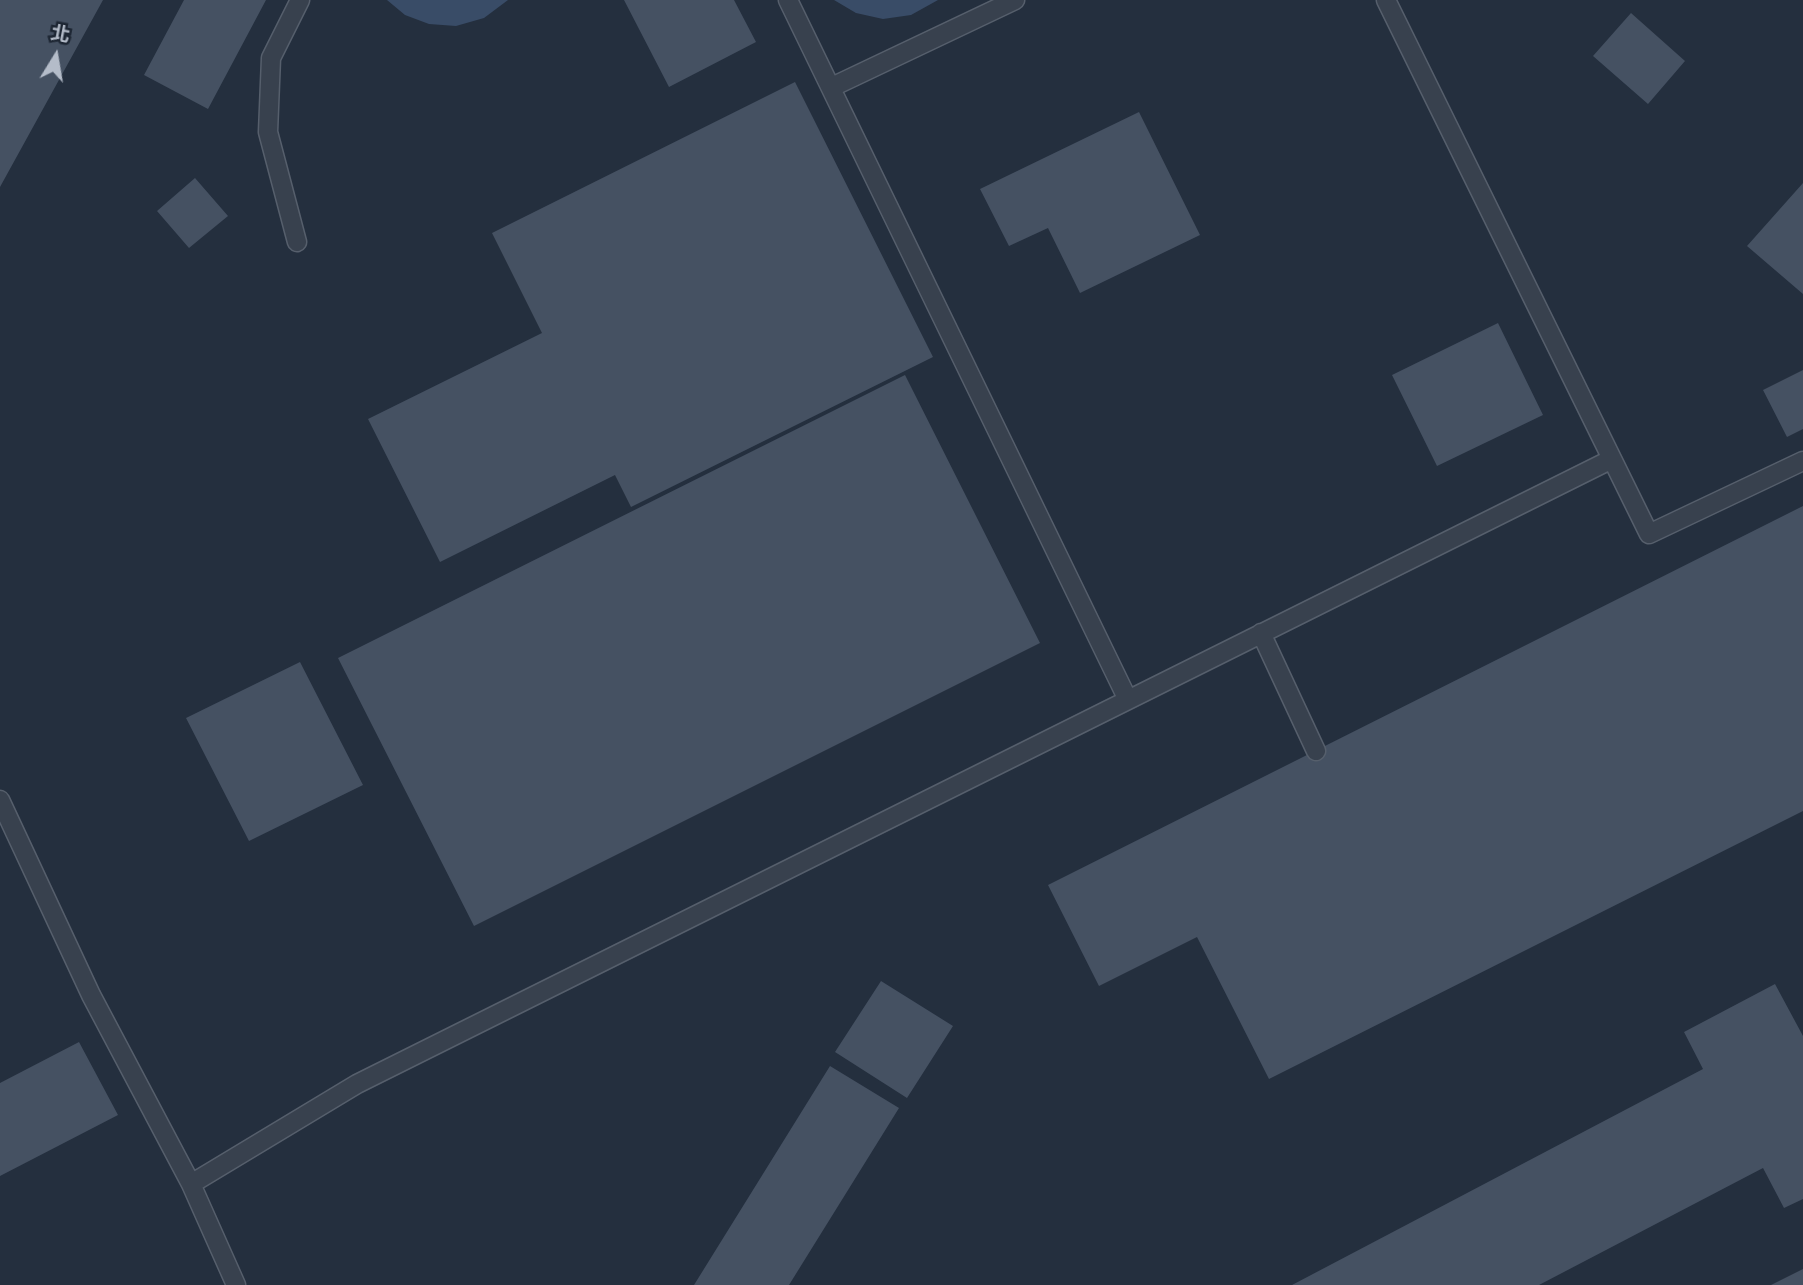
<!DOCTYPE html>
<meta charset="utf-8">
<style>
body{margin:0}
#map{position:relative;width:1803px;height:1285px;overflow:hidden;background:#242f3e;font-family:"Source Sans 3","Noto Sans TC",sans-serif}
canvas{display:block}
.north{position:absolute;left:21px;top:21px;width:70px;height:70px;-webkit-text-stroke:5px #1d2633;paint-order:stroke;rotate:11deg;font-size:19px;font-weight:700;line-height:28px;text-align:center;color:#b4bcc9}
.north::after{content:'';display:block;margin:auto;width:24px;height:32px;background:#b4bcc9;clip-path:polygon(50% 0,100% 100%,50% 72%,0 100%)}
</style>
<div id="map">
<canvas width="1803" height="1285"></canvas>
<div class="north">北</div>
</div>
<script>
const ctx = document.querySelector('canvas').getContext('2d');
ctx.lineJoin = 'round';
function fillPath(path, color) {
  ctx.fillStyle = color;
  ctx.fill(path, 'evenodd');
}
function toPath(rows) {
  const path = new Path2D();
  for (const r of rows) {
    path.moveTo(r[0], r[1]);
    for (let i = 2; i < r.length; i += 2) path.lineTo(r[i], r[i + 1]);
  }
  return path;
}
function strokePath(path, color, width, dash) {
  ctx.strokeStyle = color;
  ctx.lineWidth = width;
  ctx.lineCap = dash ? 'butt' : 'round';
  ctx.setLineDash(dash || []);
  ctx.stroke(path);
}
const water = toPath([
 [387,0,508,0,484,18,456,26,429,24,405,15],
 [834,0,938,0,911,15,883,19,856,13]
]);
const building = toPath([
 [0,0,103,0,0,187],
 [184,0,266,0,208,109,144,75],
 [624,0,734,0,756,42,669,87],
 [1631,13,1685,61,1648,104,1593,56],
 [795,82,933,357,631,507,615,475,440,562,368,419,542,333,492,233],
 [1139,112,1200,235,1080,293,1048,228,1009,246,980,189],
 [195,178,228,216,189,248,157,211],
 [1803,183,1803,294,1747,246],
 [1498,323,1543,415,1437,466,1392,375],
 [1803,370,1803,429,1787,437,1763,390],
 [905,375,1040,643,474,926,338,658],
 [1803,506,1803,811,1269,1079,1197,937,1099,986,1048,885],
 [300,662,363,785,249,841,186,718],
 [881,981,953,1026,907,1098,835,1052],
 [1775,984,1803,1036,1803,1199,1784,1208,1763,1168,1539,1285,1292,1285,1703,1069,1684,1032],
 [79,1042,118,1115,0,1176,0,1083],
 [830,1066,899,1108,789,1285,694,1285],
 [1803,1269,1803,1285,1771,1285]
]);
const service = toPath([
 [788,0,1128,700],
 [1386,0,1649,534,1803,461],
 [832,87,1015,0],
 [297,242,268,132,271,58,300,0],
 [1261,633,1316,751],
 [0,800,91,995,191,1184,236,1285],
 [191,1184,357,1084,1612,459]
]);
fillPath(water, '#394c67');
fillPath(building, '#455162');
strokePath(service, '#565f6c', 21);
strokePath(service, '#38414e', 18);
</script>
